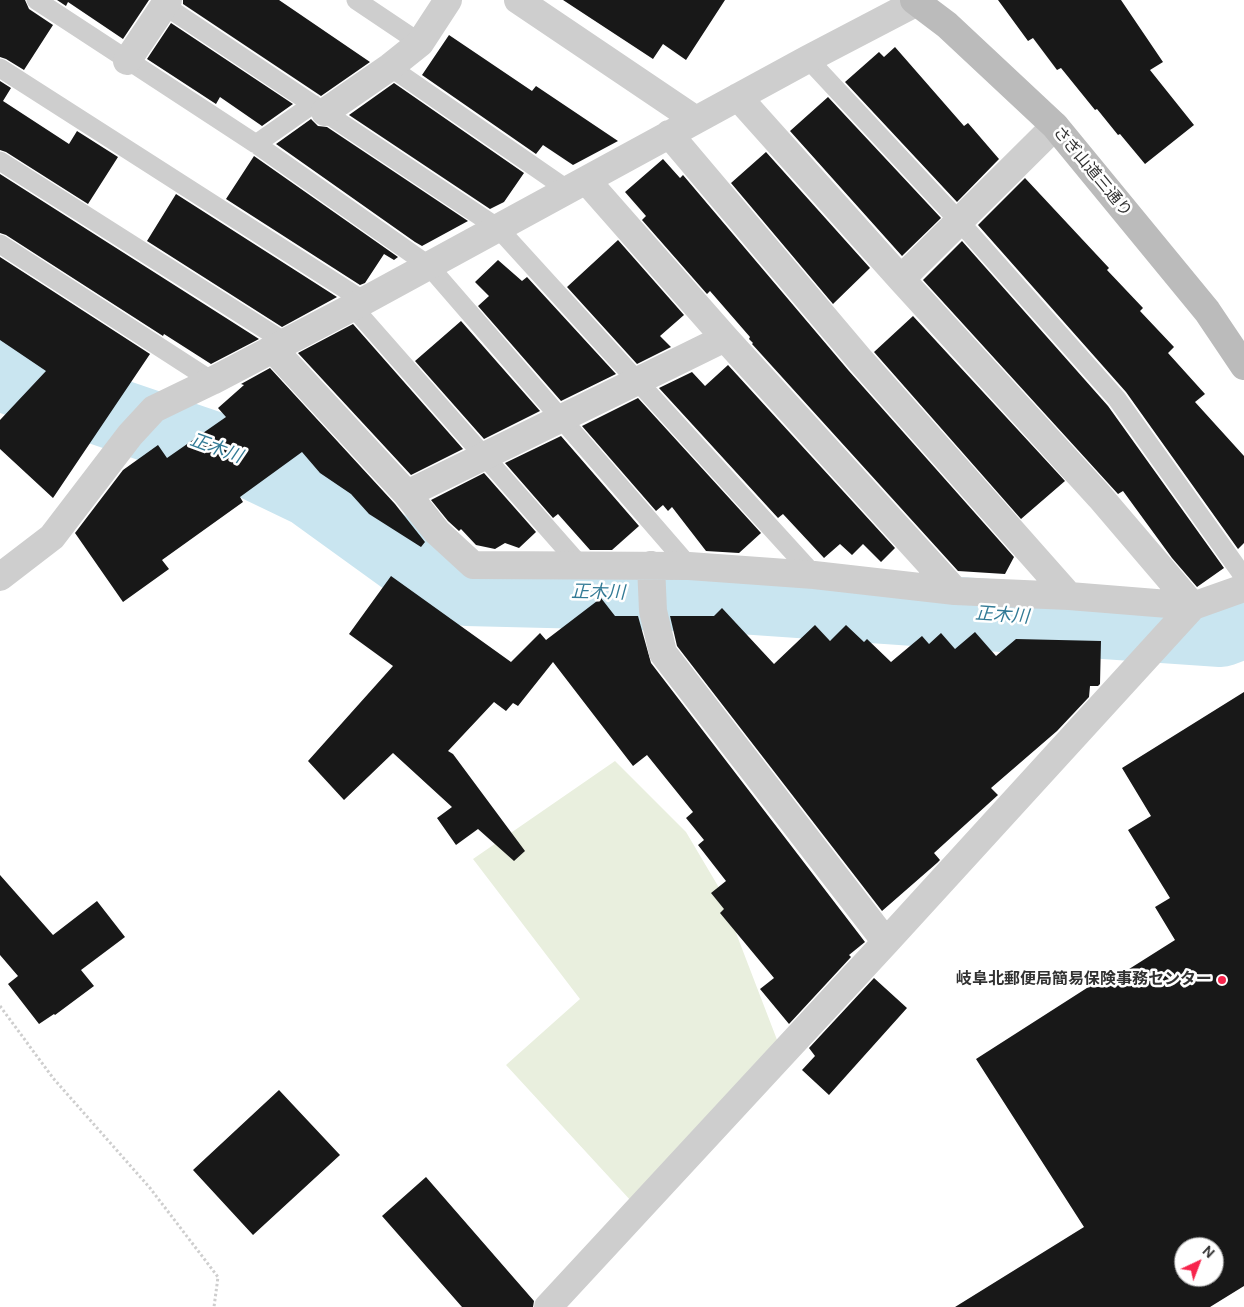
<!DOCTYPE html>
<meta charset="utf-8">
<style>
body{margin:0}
#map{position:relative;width:1244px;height:1307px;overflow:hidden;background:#fff;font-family:"DM Sans",sans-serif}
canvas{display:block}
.north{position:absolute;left:1174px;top:1237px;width:50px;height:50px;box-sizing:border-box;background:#fff;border:1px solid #adadad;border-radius:50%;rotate:43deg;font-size:14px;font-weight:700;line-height:20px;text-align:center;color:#313131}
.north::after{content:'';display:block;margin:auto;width:18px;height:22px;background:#f7244c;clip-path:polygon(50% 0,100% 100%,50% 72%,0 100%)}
</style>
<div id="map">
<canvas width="1244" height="1307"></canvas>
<div class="north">N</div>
</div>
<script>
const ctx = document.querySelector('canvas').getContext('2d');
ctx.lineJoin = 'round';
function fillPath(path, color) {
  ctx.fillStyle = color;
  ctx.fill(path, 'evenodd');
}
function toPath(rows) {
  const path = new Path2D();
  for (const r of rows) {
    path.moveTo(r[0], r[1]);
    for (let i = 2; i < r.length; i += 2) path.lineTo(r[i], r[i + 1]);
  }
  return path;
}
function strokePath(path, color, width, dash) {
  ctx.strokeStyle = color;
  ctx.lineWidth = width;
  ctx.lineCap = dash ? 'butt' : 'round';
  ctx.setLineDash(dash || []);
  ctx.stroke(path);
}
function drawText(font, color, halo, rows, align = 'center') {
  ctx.font = font + ' "DM Sans","Noto Sans JP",sans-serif';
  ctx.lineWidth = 5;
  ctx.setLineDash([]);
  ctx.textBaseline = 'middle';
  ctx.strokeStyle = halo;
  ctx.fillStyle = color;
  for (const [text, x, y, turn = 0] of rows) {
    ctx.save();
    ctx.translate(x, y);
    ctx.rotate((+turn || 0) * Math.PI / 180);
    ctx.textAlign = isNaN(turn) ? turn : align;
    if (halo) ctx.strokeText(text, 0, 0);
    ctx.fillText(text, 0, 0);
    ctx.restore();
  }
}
const green = toPath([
 [615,761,686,832,718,886,779,1045,632,1202,506,1065,580,999,473,859]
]);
const river = toPath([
 [0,375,235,455,310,491,411,564,466,590,712,596,1221,631,1244,622]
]);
const building = toPath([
 [0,0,25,0,29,9,53,25,24,70,6,59,0,57],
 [57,0,149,0,123,39,68,2,66,6],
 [183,0,279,0,370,62,321,96,183,4],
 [563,0,725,0,686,60,663,44,653,59],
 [998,0,1121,0,1163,62,1150,70,1194,125,1145,164,1120,134,1118,135,1097,109,1095,110,1061,68,1057,70,1033,38,1028,41],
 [171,23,293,104,262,126,220,97,216,104,147,59],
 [449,35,532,91,536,86,618,141,573,165,543,145,536,154,422,75],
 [895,47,964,126,968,123,999,159,957,202,845,82,879,52,884,57],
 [0,81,11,88,3,101,69,144,77,131,118,157,88,204,6,152,0,150],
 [394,83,524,173,504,202,490,209,349,115],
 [828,97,941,218,902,256,790,131],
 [311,119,318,126,327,127,468,221,422,246,415,242,276,144],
 [766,152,870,268,833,304,731,183],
 [254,156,398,257,394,260,384,254,365,283,360,285,226,199],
 [663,159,680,178,683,175,849,371,1014,557,1005,574,958,571,752,344,753,343,749,339,750,337,710,291,707,294,642,220,646,216,625,192],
 [0,174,259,339,211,364,164,334,163,336,6,235,0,233],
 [1025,178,1109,268,1107,270,1143,308,1140,311,1174,347,1168,353,1205,394,1195,402,1244,456,1244,543,1238,549,1126,392,978,225],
 [176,194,337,297,282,327,147,241],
 [618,240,684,315,660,336,671,347,637,364,567,287],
 [962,241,1108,406,1224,568,1197,587,1172,558,1123,491,1118,494,923,280],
 [0,257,150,354,53,498,0,449,0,420,46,371,0,340],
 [498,260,522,281,527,277,616,374,561,401,478,306,489,296,475,282],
 [913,316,1065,481,1021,519,874,352],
 [461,321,540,411,484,439,415,361],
 [353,324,463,449,411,475,298,353],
 [728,365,895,548,881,562,863,544,852,555,840,544,824,558,783,514,778,518,659,388,692,372,705,386],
 [270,368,395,504,425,542,421,547,369,514,351,494,320,473,302,452,240,497,243,502,162,560,169,569,123,602,75,533,123,470,158,445,167,458,226,417,218,408,244,385,241,384],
 [638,398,761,533,739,553,706,551,672,507,668,511,663,505,656,511,582,426],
 [561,436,639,526,612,550,590,550,558,514,553,518,505,463],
 [484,473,536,532,519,548,505,543,495,549,476,545,461,529,459,531,448,521,431,500],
 [391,576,511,662,540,633,546,640,601,598,615,616,638,616,651,663,865,942,849,955,851,957,789,1024,760,989,774,978,720,913,724,909,711,893,726,881,698,845,704,840,686,818,693,812,647,755,633,766,553,662,518,706,513,703,506,711,494,702,448,751,453,754,525,851,514,861,478,829,456,845,437,818,452,807,393,753,344,800,308,761,393,666,349,634],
 [722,608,774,664,815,625,830,641,846,625,864,642,867,639,891,662,922,636,929,644,941,633,955,649,975,632,996,656,1016,639,1101,641,1100,684,1098,686,1090,686,1089,697,1057,731,991,788,998,795,934,853,940,860,937,863,882,911,677,646,670,616,714,616],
 [1244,692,1244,1286,1210,1307,955,1307,1084,1227,976,1059,1115,970,1118,976,1175,940,1155,907,1170,898,1128,830,1151,816,1122,768],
 [1184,1247,1214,1247,1214,1277,1184,1277],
 [0,875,53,935,97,901,125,937,81,970,94,986,55,1015,54,1014,39,1024,8,984,18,976,0,955],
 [874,978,907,1008,829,1095,802,1070,815,1056,809,1048],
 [279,1090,340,1155,253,1235,193,1170],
 [426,1177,534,1301,533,1307,462,1307,382,1216]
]);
const path = toPath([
 [0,1006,53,1078,150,1188,218,1277,214,1307]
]);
const lane = toPath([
 [36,0,256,144,428,265,689,566],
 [356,0,420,43],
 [164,5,498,228,814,575],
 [808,59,959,221,1117,399,1244,577],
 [390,67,568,190],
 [0,68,364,301],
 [256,144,313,104],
 [0,161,285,342],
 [0,244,212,381],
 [352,306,579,564]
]);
const street = toPath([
 [518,0,696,120],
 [127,61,168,0],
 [738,97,901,279,1100,497,1193,606],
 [325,112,390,67,420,43,448,0],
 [669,134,861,361,1069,596],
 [586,180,725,338,955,591],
 [901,279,1055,126],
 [273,349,407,494,437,532,473,565,689,566,814,575,955,591,1069,596,1193,606],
 [407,494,725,338],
 [651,565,653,611,663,653,886,942],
 [0,577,52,537,130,435,154,409,212,381,364,301,808,59,917,2],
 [548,1307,886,942,1193,606,1244,588]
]);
const secondary = toPath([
 [914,0,947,25,1055,126,1207,311,1244,366]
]);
const markers = [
 [1222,980,5,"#f7244c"]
];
const streetNames = [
 ["さぎ山道三通り",1092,172,50]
];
const poiNames = [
 ["岐阜北郵便局簡易保険事務センター",1212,980]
];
const waterNames = [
 ["正木川",216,449,20],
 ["正木川",598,593,1],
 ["正木川",1002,616,4]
];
fillPath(green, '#e9efde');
strokePath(river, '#c9e5f0', 72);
fillPath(building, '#181818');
strokePath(path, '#cecece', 3, [2.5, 2.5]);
strokePath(lane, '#cecece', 19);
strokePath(street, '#cecece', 28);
strokePath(secondary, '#bbb', 28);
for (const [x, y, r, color] of markers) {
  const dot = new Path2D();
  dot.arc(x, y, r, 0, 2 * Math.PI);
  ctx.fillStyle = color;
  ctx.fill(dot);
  strokePath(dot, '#fff', 2);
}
drawText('16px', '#313131', '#fff', streetNames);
drawText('bold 16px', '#313131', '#fff', poiNames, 'right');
drawText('italic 18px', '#337b96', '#fff', waterNames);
</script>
